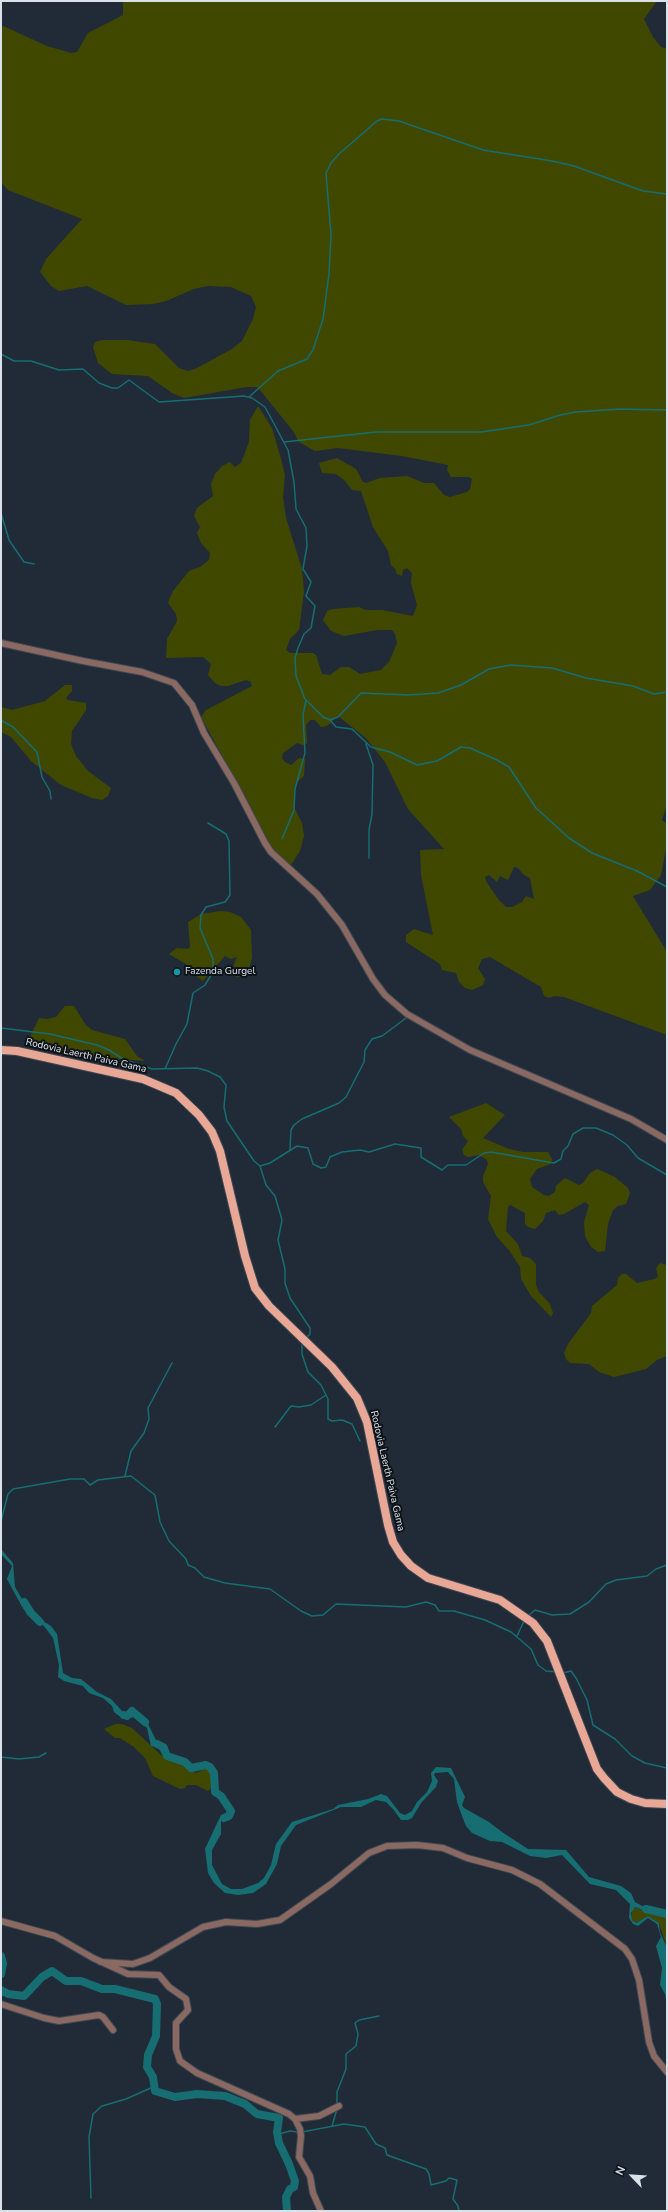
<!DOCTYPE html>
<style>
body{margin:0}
#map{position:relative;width:668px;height:2212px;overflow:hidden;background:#202b37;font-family:"Nunito Sans",sans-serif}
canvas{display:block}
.frame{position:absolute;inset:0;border:2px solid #dae1e9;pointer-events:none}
.north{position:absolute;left:612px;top:2156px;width:40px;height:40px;-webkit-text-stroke:3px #0e1318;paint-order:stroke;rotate:295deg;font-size:11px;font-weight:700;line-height:16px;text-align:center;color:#dae1e9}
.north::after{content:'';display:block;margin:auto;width:14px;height:18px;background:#dae1e9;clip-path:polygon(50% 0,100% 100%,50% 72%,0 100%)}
</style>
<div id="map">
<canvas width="668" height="2212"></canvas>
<div class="frame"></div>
<div class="north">N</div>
</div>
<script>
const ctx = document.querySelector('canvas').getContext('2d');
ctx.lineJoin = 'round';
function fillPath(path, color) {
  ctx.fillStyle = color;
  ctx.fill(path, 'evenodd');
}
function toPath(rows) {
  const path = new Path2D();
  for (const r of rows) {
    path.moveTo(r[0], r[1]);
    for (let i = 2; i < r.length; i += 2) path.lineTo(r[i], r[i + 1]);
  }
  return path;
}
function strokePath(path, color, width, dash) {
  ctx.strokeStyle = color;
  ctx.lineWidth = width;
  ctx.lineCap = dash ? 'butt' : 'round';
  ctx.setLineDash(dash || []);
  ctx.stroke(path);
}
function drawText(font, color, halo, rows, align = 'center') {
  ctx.font = font + ' "Nunito Sans",sans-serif';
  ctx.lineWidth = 4;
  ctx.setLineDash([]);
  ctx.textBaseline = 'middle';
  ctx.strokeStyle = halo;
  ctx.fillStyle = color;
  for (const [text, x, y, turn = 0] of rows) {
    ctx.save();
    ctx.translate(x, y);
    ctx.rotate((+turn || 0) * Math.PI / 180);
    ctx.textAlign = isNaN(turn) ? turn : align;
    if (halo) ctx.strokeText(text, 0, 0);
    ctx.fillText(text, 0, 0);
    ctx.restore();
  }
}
const green = toPath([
 [123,1,657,1,644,19,653,37,661,47,667,49,667,805,662,820,667,824,667,844,661,875,650,890,633,896,667,952,667,1035,564,997,554,996,549,998,544,996,541,987,490,957,482,959,478,968,485,979,483,985,472,990,465,988,459,982,456,973,442,970,440,964,406,942,406,935,414,929,433,935,421,875,420,850,444,849,408,809,385,762,366,738,338,716,327,726,321,727,315,720,310,720,306,725,307,743,303,745,297,743,283,753,282,758,285,762,291,765,299,758,305,759,304,776,296,783,294,794,295,809,302,823,304,836,300,851,291,865,278,856,263,838,248,803,201,717,206,710,252,686,251,682,246,680,228,686,221,686,215,683,208,675,211,664,203,657,166,658,167,639,177,621,176,614,168,603,169,600,173,591,189,571,200,567,209,560,210,553,201,543,197,533,200,527,194,516,197,508,213,496,211,484,215,474,222,466,230,462,235,467,241,463,249,442,250,420,258,406,272,428,281,459,285,475,283,497,286,518,302,569,304,592,299,630,290,639,286,650,290,653,313,653,316,655,322,674,330,675,341,667,349,667,360,674,381,670,389,662,397,643,395,634,392,630,377,630,344,636,331,631,323,620,327,611,333,609,359,607,366,610,382,610,413,616,417,605,411,583,412,573,407,568,403,570,402,576,397,574,395,569,391,565,388,551,373,527,361,491,352,490,344,480,336,474,322,473,319,463,337,458,356,469,363,482,366,483,380,478,407,476,424,483,434,483,444,495,450,497,467,492,470,489,472,479,469,477,451,477,447,470,448,465,402,456,338,448,315,451,299,442,293,431,260,390,256,387,247,387,184,398,172,393,148,376,112,374,98,363,93,347,95,342,102,340,127,340,155,344,179,368,188,371,195,369,232,349,242,341,253,319,256,307,251,296,231,287,208,286,194,289,166,301,153,304,126,305,87,286,59,291,51,286,40,272,46,259,82,219,8,190,1,182,1,25,47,46,71,53,77,52,88,33,123,15],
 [514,867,518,868,524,875,530,878,534,899,526,896,522,902,512,907,506,907,498,899,486,881,485,877,489,875,497,882,500,876,508,880],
 [65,685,72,685,72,691,66,698,68,700,86,703,86,710,72,731,71,744,76,756,88,771,111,788,108,796,102,800,92,798,61,785,31,761,11,737,1,732,1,707,12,710,45,701],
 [221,911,230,912,241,917,251,930,252,958,249,969,242,976,236,977,233,967,237,957,231,959,225,956,203,981,192,973,186,964,169,954,177,948,188,949,190,947,188,922,201,914],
 [65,1006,74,1006,85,1024,92,1030,125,1039,137,1056,145,1061,119,1059,118,1063,28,1041,39,1018,47,1019,56,1017],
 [486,1103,505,1115,483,1138,509,1149,523,1152,548,1152,552,1159,551,1164,537,1169,530,1179,532,1187,544,1195,549,1196,555,1192,556,1186,565,1178,579,1185,583,1183,590,1173,597,1169,615,1177,628,1188,630,1193,626,1204,618,1206,613,1210,608,1224,605,1251,598,1252,591,1247,585,1236,584,1222,589,1205,585,1202,564,1214,559,1215,555,1210,546,1213,543,1221,535,1229,528,1227,525,1224,525,1213,510,1205,508,1207,506,1231,518,1244,522,1256,530,1258,536,1264,536,1285,539,1292,550,1304,553,1313,551,1317,531,1296,521,1279,520,1267,509,1250,497,1237,488,1219,491,1196,483,1182,483,1176,488,1164,487,1160,479,1155,468,1157,464,1155,462,1150,468,1141,463,1136,461,1129,449,1117],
 [660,1263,667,1265,667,1356,657,1360,646,1369,614,1377,599,1372,589,1364,570,1363,566,1359,564,1353,568,1344,591,1313,592,1306,617,1285,618,1278,622,1274,626,1274,637,1283,654,1279,658,1277,656,1268],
 [115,1724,122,1724,132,1728,161,1755,166,1758,183,1761,196,1773,207,1768,213,1781,212,1787,208,1791,196,1785,187,1785,185,1788,180,1789,153,1776,145,1758,134,1747,120,1738,115,1738,104,1729],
 [633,1907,653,1913,667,1914,667,1948,659,1923,648,1916,635,1923,631,1918]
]);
const water = toPath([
 [1,1549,13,1563,15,1587,30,1613,51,1626,57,1634,63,1673,72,1678,81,1679,97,1692,111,1699,124,1713,131,1712,141,1715,147,1722,156,1740,167,1745,169,1751,151,1746,147,1728,135,1717,123,1719,114,1712,112,1706,103,1698,89,1693,83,1686,64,1681,58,1677,59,1665,53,1638,44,1626,27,1614,16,1596,7,1579,12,1566,1,1554],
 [436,1767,451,1768,465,1797,462,1805,464,1808,489,1822,502,1832,528,1849,566,1850,589,1877,621,1886,631,1893,635,1902,646,1908,654,1911,667,1911,667,1914,651,1913,635,1907,631,1913,632,1920,636,1923,648,1916,659,1923,660,1932,667,1948,667,2005,665,1994,660,1985,662,1968,656,1946,661,1937,657,1924,648,1918,638,1926,633,1924,629,1918,630,1904,616,1890,590,1884,562,1855,546,1858,530,1856,502,1842,490,1841,472,1833,466,1826,462,1816,457,1802,454,1779,448,1772,435,1773,434,1775,438,1781,436,1787,421,1803,412,1818,408,1820,401,1820,393,1809,386,1802,376,1800,361,1807,341,1807,296,1825,281,1846,277,1864,266,1884,253,1893,238,1895,225,1893,214,1883,208,1873,205,1849,219,1819,226,1815,226,1812,231,1811,233,1814,229,1818,221,1821,221,1834,212,1850,212,1865,222,1884,231,1889,242,1889,258,1883,264,1878,271,1865,276,1844,292,1822,333,1809,338,1805,368,1799,381,1794,387,1796,400,1813,405,1815,412,1811,417,1802,427,1792,432,1781,431,1773]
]);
const stream = toPath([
 [1,354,14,361,31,361,59,370,83,369,99,383,112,388,118,388,129,380,159,402,244,396,252,398,265,407,288,450,294,482,296,509,306,528,307,546,303,569,311,582,306,596,315,606,311,628,304,634,298,648,295,658,296,676,305,699,323,717,330,720,338,717,361,693,408,695,438,693,461,685,489,669,511,665,552,668,586,678,633,686,654,694,667,692],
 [249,397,278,371,307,359,313,350,323,319,329,274,331,235,326,173,331,163,339,154,377,121,382,119,399,121,483,150,552,161,574,166,643,191,667,194],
 [284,442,376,432,481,432,529,425,560,415,576,412,620,409,667,410],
 [1,513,9,540,24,562,34,564],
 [1,720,13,727,37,752,42,777,50,791,51,799],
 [330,720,336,727,352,729,371,747,390,752,417,765,437,761,461,747,470,748,497,760,509,767,536,808,569,838,592,853,637,871,667,887],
 [366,744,373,765,372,814,369,830,369,858],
 [282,839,294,810,295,789,305,753,303,715,306,700],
 [1,1028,50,1034,97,1045,109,1050,123,1059,152,1069,197,1068,208,1071,220,1077,226,1085,224,1107,227,1121,254,1161,260,1166,266,1185,275,1196,282,1220,278,1240,285,1269,285,1283,290,1298,310,1328,310,1334,307,1337],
 [165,1069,176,1044,187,1024,193,993,205,985,213,972,213,959,200,928,201,915,206,907,225,902,230,895,229,841,226,834,208,823],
 [290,1149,291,1130,294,1125,302,1119,339,1103,346,1097,364,1062,365,1050,372,1039,382,1036,406,1018],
 [260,1166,270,1163,297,1146,308,1148,313,1164,321,1168,326,1167,330,1157,342,1152,360,1150,369,1152,395,1144,421,1148,421,1157,442,1170,448,1165,466,1165,484,1153,491,1152,554,1163,561,1159,563,1151,568,1146,573,1134,583,1128,596,1128,613,1135,627,1145,638,1158,667,1175],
 [302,1344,302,1354,308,1372,321,1385,328,1399,328,1419,332,1421,342,1420,352,1424,360,1441],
 [275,1427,291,1406,299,1407,311,1405,326,1395],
 [125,1476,131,1451,144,1433,149,1419,148,1408,172,1363],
 [1,1521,8,1494,13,1489,70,1479,84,1479,90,1485,98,1480,131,1476,155,1495,160,1522,169,1541,186,1559,188,1565,195,1568,204,1577,225,1583,270,1589,301,1611,312,1616,323,1615,336,1604,406,1607,426,1602,435,1605,439,1611,454,1611,485,1620,511,1632,531,1649,538,1665,546,1671,557,1672],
 [1,1522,1,1527],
 [527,1617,535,1610,552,1615,570,1614,589,1602,606,1584,616,1580,647,1576,656,1569,667,1565],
 [517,1636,524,1621],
 [563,1673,571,1671,576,1678,587,1700,593,1725,615,1739,632,1756,645,1763,667,1768],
 [1,1757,19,1759,39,1757,46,1753],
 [1,1997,4,1992],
 [337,2105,337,2092,346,2069,346,2054,356,2046,358,2034,355,2023,359,2020,379,2016],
 [332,2126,337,2109],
 [302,2132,344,2124,365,2127,376,2144,385,2148,387,2155,426,2169,429,2174,431,2185,446,2181,449,2178,457,2180,453,2199,458,2206,459,2211],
 [279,2134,290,2131,298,2132],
 [91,2198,89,2137,93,2114,102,2106,126,2099,153,2087]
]);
const river = toPath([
 [24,1602,31,1613,40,1622],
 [124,1715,127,1716,132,1711,145,1722],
 [157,1744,163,1747,167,1756,185,1762,191,1768,206,1765,210,1767,214,1773,215,1792,221,1796,231,1811,229,1816,224,1818],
 [646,1909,667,1914],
 [1,1956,3,1963,1,1974],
 [1,1990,8,1994,24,1996,42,1977,52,1971,66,1981,81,1981,102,1989,115,1989,155,1999,157,2004,156,2036,148,2055,147,2067,153,2077,155,2091,175,2097,197,2094,225,2096,245,2104,257,2114,279,2118,277,2132,279,2143,289,2164,295,2181,294,2187,290,2189,286,2197,287,2211]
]);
const minor = toPath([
 [1,643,83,661,142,672,174,683,192,705,204,733,234,783,265,843,271,852,317,894,342,925,373,979,385,995,407,1014,470,1050,631,1119,667,1140],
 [1,1921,55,1936,93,1958,128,1974,159,1975,169,1987,186,1999,188,2010,176,2023,176,2049,180,2061,197,2073,289,2114,295,2119,300,2129,301,2136,299,2157,310,2176,313,2193,321,2211],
 [101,1962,133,1964,150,1958,203,1927,226,1922,257,1924,280,1920,331,1884,369,1853,387,1846,417,1845,443,1848,467,1858,512,1870,540,1884,625,1949,632,1959,639,1980,649,2042,654,2056,667,2072],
 [1,2004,44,2018,59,2021,99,2015,103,2017,113,2030],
 [295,2119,319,2116,339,2106]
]);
const major = toPath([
 [1,1050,17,1051,143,1079,176,1093,199,1115,212,1132,220,1151,245,1256,255,1288,269,1306,332,1367,357,1398,367,1422,388,1525,393,1542,401,1555,411,1566,428,1578,500,1600,533,1623,547,1641,584,1736,597,1769,604,1778,617,1792,631,1799,645,1803,667,1804]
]);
const markers = [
 [177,972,4,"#0f9aa8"]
];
const poiNames = [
 ["Fazenda Gurgel",185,972]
];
const streetNames = [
 ["Rodovia Laerth Paiva Gama",86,1056,13],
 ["Rodovia Laerth Paiva Gama",387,1471,77]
];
fillPath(green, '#404800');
fillPath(water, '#166e72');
strokePath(stream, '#166e72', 1.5);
strokePath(river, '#166e72', 8);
strokePath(minor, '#3e4853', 8);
strokePath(major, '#3e4853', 10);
strokePath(minor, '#896961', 6);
strokePath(major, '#e9a796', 8);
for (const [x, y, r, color] of markers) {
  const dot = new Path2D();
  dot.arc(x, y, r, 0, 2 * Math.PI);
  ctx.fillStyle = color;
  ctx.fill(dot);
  strokePath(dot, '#0e1318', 1.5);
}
drawText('10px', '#dae1e9', '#0e1318', poiNames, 'left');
drawText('10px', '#dae1e9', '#0e1318', streetNames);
</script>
